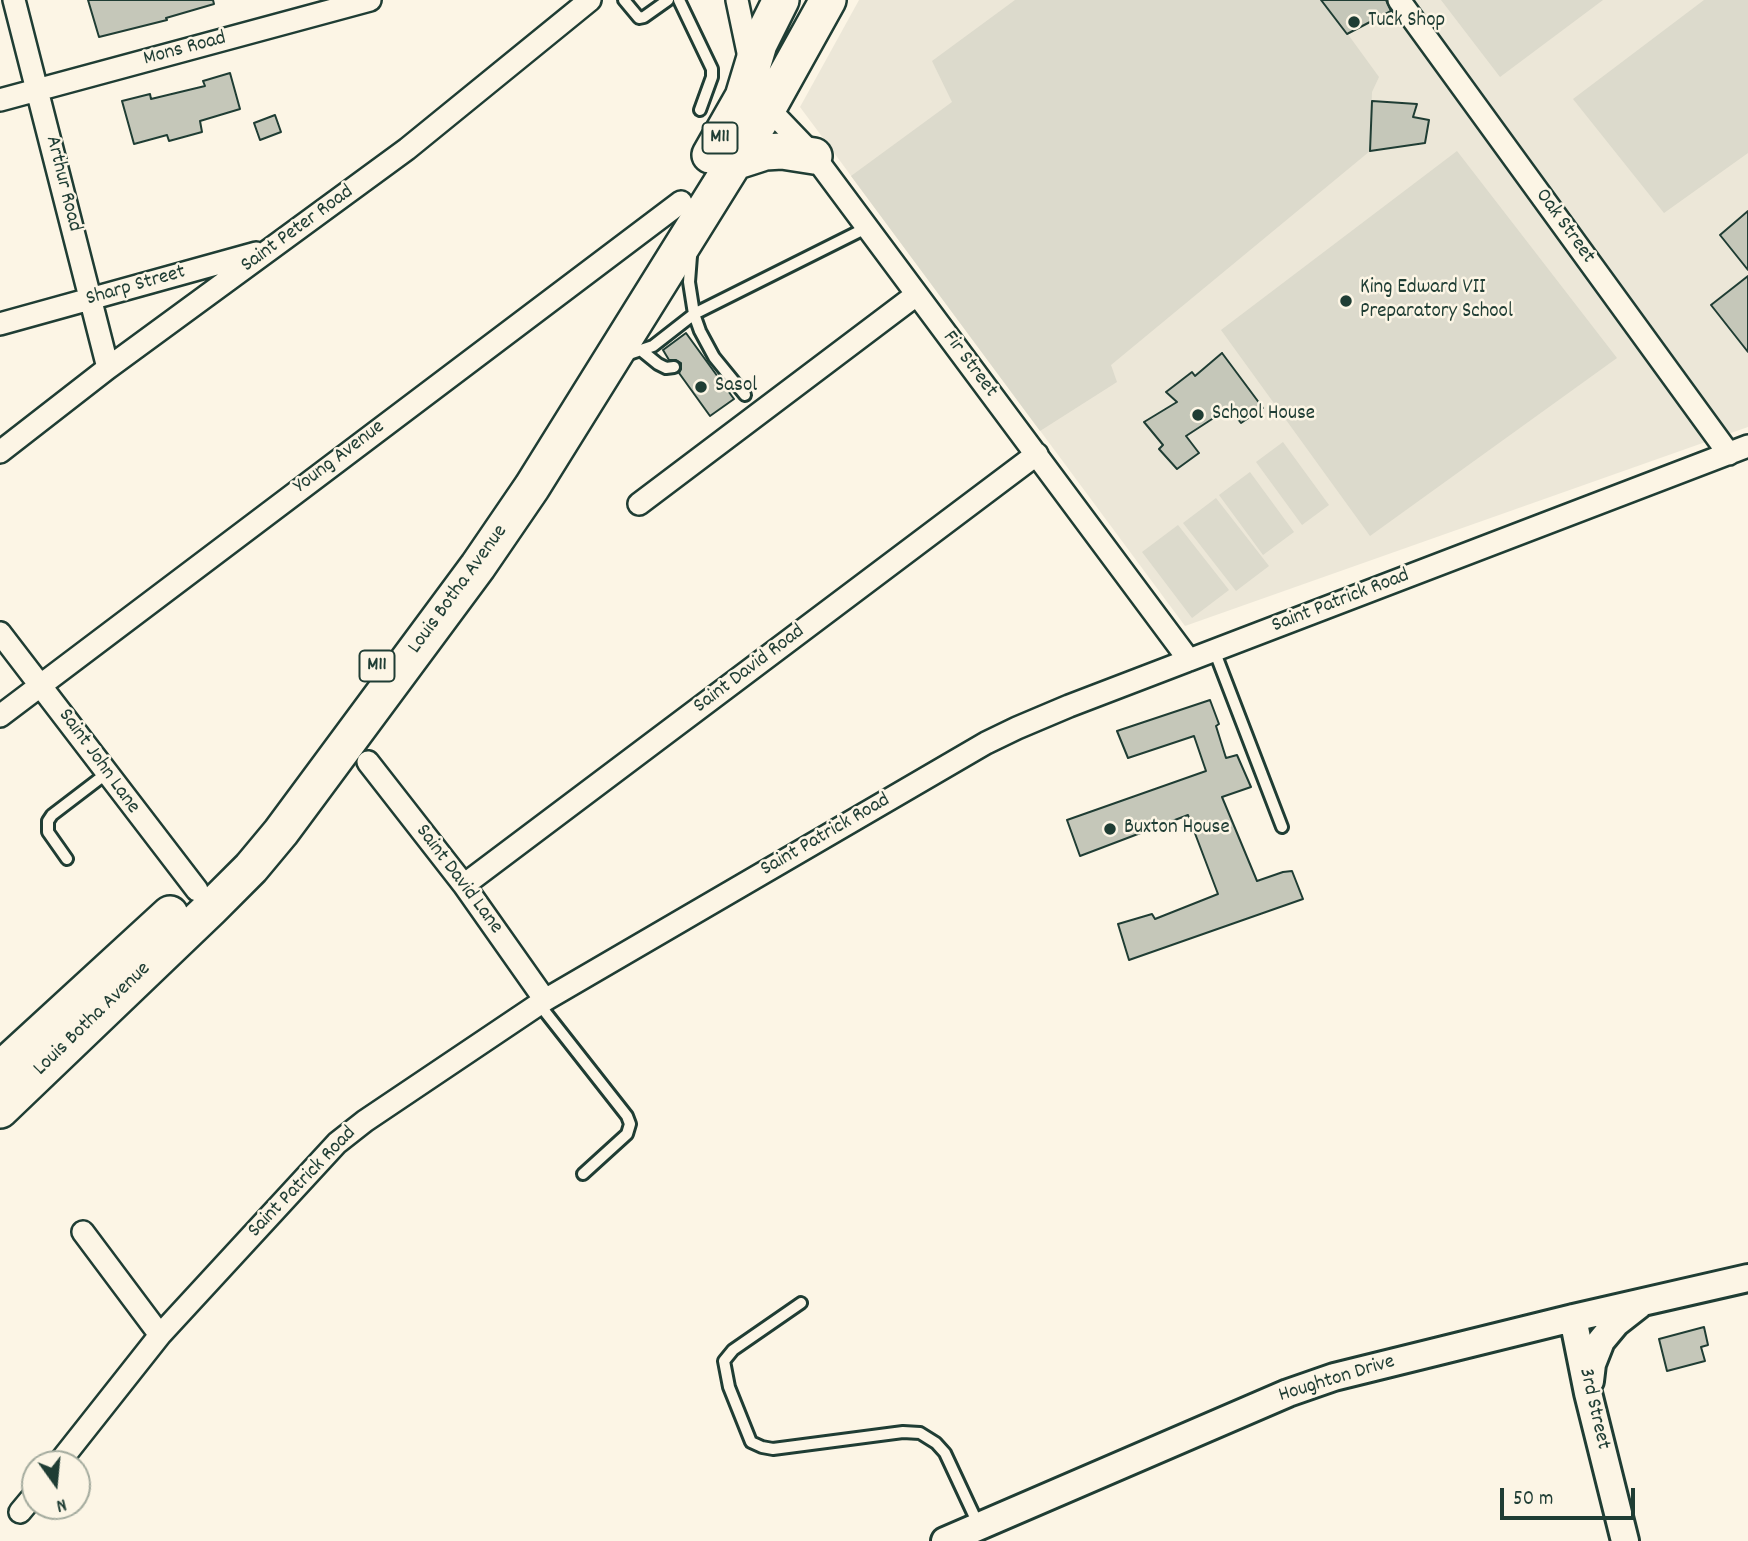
<!DOCTYPE html>
<style>
body{margin:0}
#map{position:relative;width:1748px;height:1541px;overflow:hidden;background:#fcf5e5;font-family:Dekko,sans-serif}
canvas{display:block}
.north{position:absolute;left:21px;top:1450px;width:70px;height:70px;box-sizing:border-box;background:#fcf5e5;border:2px solid #a4ab9e;border-radius:50%;rotate:165deg;font-size:19px;font-weight:700;line-height:28px;text-align:center;color:#1f3d34}
.north::after{content:'';display:block;margin:auto;width:24px;height:32px;background:#1f3d34;clip-path:polygon(50% 0,100% 100%,50% 72%,0 100%)}
.scale{position:absolute;left:1500px;top:1488px;width:135px;height:32px;box-sizing:border-box;border:4px solid #1f3d34;border-top:0;padding-left:9px;font-size:21px;line-height:24px;white-space:nowrap;color:#1f3d34;-webkit-text-stroke:5px #fcf5e5;paint-order:stroke}
</style>
<div id="map">
<canvas width="1748" height="1541"></canvas>
<div class="north">N</div>
<div class="scale">50 m</div>
</div>
<script>
const ctx = document.querySelector('canvas').getContext('2d');
ctx.lineJoin = 'round';
function fillPath(path, color) {
  ctx.fillStyle = color;
  ctx.fill(path, 'evenodd');
}
function toPath(rows) {
  const path = new Path2D();
  for (const r of rows) {
    path.moveTo(r[0], r[1]);
    for (let i = 2; i < r.length; i += 2) path.lineTo(r[i], r[i + 1]);
  }
  return path;
}
function strokePath(path, color, width, dash) {
  ctx.strokeStyle = color;
  ctx.lineWidth = width;
  ctx.lineCap = dash ? 'butt' : 'round';
  ctx.setLineDash(dash || []);
  ctx.stroke(path);
}
function drawText(font, color, halo, rows, align = 'center') {
  ctx.font = font + ' Dekko,sans-serif';
  ctx.lineWidth = 5;
  ctx.setLineDash([]);
  ctx.textBaseline = 'middle';
  ctx.strokeStyle = halo;
  ctx.fillStyle = color;
  for (const [text, x, y, turn = 0] of rows) {
    ctx.save();
    ctx.translate(x, y);
    ctx.rotate((+turn || 0) * Math.PI / 180);
    ctx.textAlign = isNaN(turn) ? turn : align;
    if (halo) ctx.strokeText(text, 0, 0);
    ctx.fillText(text, 0, 0);
    ctx.restore();
  }
}
const built = toPath([
 [859,0,1748,0,1748,427,1185,626,800,107]
]);
const green = toPath([
 [1015,0,1323,0,1379,77,1372,92,1370,151,1111,365,1117,382,1040,431,851,176,952,102,932,61],
 [1441,0,1603,0,1500,77],
 [1704,0,1748,0,1748,153,1664,213,1573,99],
 [1457,151,1617,358,1370,536,1221,330],
 [1283,442,1329,505,1302,525,1256,462],
 [1250,472,1294,532,1263,555,1219,495],
 [1216,498,1269,566,1236,591,1183,523],
 [1178,525,1229,590,1192,618,1142,552]
]);
const building = toPath([
 [88,0,213,0,214,4,166,18,167,20,99,37,88,0],
 [1321,0,1386,0,1391,11,1347,34,1321,0],
 [230,73,240,109,200,121,202,132,169,141,167,135,134,144,122,101,150,94,151,99,205,86,203,81,230,73],
 [1372,101,1417,104,1413,117,1429,120,1425,143,1370,151,1372,101],
 [275,115,281,132,260,140,254,123,275,115],
 [1748,211,1748,270,1720,235,1748,211],
 [1748,276,1748,352,1711,305,1748,276],
 [686,333,734,399,710,416,679,373,681,369,681,363,676,360,669,360,663,350,686,333],
 [1222,353,1263,408,1241,423,1229,408,1186,436,1199,453,1177,469,1159,449,1163,445,1144,422,1177,402,1166,392,1192,372,1195,376,1222,353],
 [1210,700,1219,724,1216,726,1226,758,1237,755,1251,787,1222,797,1257,881,1283,872,1292,871,1303,899,1129,960,1118,924,1152,914,1155,919,1218,894,1188,815,1080,856,1067,820,1206,771,1194,736,1128,758,1117,731,1210,700],
 [1704,1327,1708,1345,1701,1347,1705,1361,1667,1371,1659,1339,1704,1327]
]);
const service = toPath([
 [624,0,639,18,644,17,668,0],
 [679,0,712,69,712,77,700,110],
 [691,256,689,282,694,314,700,331,714,357,745,395],
 [642,351,658,364,666,368,674,367],
 [626,355,653,346,694,314,866,228],
 [1214,650,1282,827],
 [67,859,48,832,48,821,52,815,107,773],
 [539,1004,627,1116,630,1124,627,1134,583,1174],
 [801,1303,733,1350,724,1361,729,1387,751,1442,762,1447,773,1449,903,1432,920,1433,936,1443,945,1453,979,1526]
]);
const minor = toPath([
 [14,0,108,368],
 [737,0,750,62],
 [1399,0,1729,454],
 [764,99,768,108,814,156,1189,660],
 [0,100,370,0],
 [0,324,256,253],
 [0,452,108,368,407,149,590,0],
 [639,504,916,295],
 [0,633,197,890],
 [0,716,681,202],
 [368,762,464,885,545,1000],
 [464,885,1037,454],
 [83,1232,160,1335],
 [58,1464,160,1335,337,1143,365,1121,545,1000,986,743,1017,728,1069,706,1748,446],
 [20,1512,35,1494]
]);
const tertiary = toPath([
 [1573,1318,1588,1393,1625,1541],
 [1590,1381,1592,1364,1601,1341,1616,1323,1639,1305],
 [945,1541,1288,1393,1334,1377,1573,1318,1748,1278]
]);
const primary = toPath([
 [710,155,743,97,759,44,781,0],
 [734,162,765,152,782,151,814,156],
 [0,1070,170,914],
 [0,1110,211,908,251,868,281,832,478,566,532,487,768,108,828,0]
]);
const markers = [
 [1354,22,7,"#1f3d34"],
 [1346,301,7,"#1f3d34"],
 [701,387,7,"#1f3d34"],
 [1198,415,7,"#1f3d34"],
 [1110,829,7,"#1f3d34"]
];
const shields = [
 [720,138,35],
 [377,666,35]
];
const shieldNames = [
 ["M11",720,138],
 ["M11",377,666]
];
const poiNames = [
 ["Tuck Shop",1368,22],
 ["King Edward VII",1360,289],
 ["Preparatory School",1360,313],
 ["Sasol",715,387],
 ["School House",1212,415],
 ["Buxton House",1124,829]
];
const streetNames = [
 ["Mons Road",185,50,-15],
 ["Arthur Road",62,184,76],
 ["Oak Street",1564,227,54],
 ["Saint Peter Road",298,230,-36],
 ["Sharp Street",136,287,-16],
 ["Fir Street",969,365,53],
 ["Young Avenue",340,458,-37],
 ["Louis Botha Avenue",459,590,-54],
 ["Saint Patrick Road",1341,602,-21],
 ["Saint David Road",750,670,-37],
 ["Saint John Lane",98,762,54],
 ["Saint Patrick Road",826,836,-30],
 ["Saint David Lane",458,880,53],
 ["Louis Botha Avenue",93,1020,-44],
 ["Saint Patrick Road",303,1183,-46],
 ["Houghton Drive",1337,1380,-17],
 ["3rd Street",1593,1409,77]
];
fillPath(built, '#ece7d8');
fillPath(green, '#dcdacc');
fillPath(building, '#c5c7b9');
strokePath(building, '#1f3d34', 2);
strokePath(service, '#1f3d34', 16);
strokePath(minor, '#1f3d34', 26);
strokePath(tertiary, '#1f3d34', 32);
strokePath(primary, '#1f3d34', 40);
strokePath(service, '#fcf5e5', 10);
strokePath(minor, '#fcf5e5', 21);
strokePath(tertiary, '#fcf5e5', 26);
strokePath(primary, '#fcf5e5', 35);
for (const [x, y, r, color] of markers) {
  const dot = new Path2D();
  dot.arc(x, y, r, 0, 2 * Math.PI);
  ctx.fillStyle = color;
  ctx.fill(dot);
  strokePath(dot, '#fcf5e5', 2.5);
}
for (const [x, y, w] of shields) {
  const box = new Path2D();
  box.roundRect(x - w / 2, y - 15.5, w, 31, 5);
  ctx.fillStyle = '#fcf5e5';
  ctx.fill(box);
  strokePath(box, '#1f3d34', 2);
}
drawText('bold 19px', '#1f3d34', null, shieldNames);
drawText('21px', '#1f3d34', '#fcf5e5', poiNames, 'left');
drawText('21px', '#1f3d34', '#fcf5e5', streetNames);
</script>
